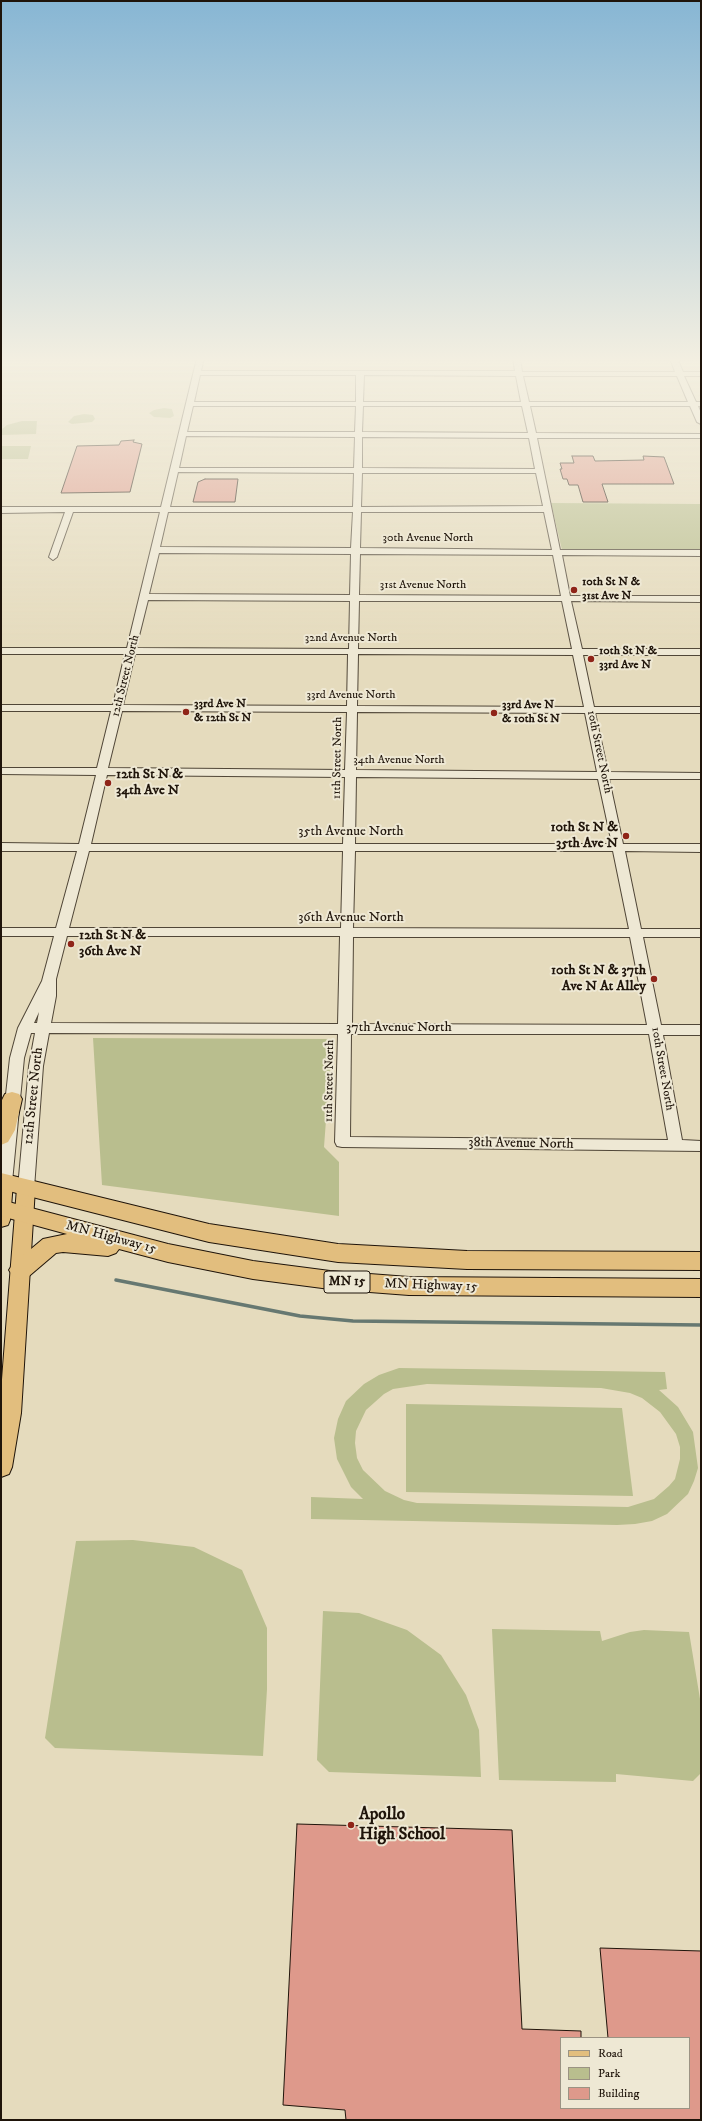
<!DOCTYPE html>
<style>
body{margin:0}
#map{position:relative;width:702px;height:2121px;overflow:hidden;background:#e5dbbd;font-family:"IM FELL DW Pica",serif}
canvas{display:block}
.frame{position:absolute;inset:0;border:2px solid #1f140a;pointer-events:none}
.legend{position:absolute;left:560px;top:2037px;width:130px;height:72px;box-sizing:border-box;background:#eee8d4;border:1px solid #9b9383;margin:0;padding:5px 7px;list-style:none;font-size:12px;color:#1f140a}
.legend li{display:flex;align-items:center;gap:8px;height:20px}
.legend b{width:20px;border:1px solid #9b9383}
</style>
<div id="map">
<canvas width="702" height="2121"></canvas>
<div class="frame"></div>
<ul class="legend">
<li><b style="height:5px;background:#e2be7e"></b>Road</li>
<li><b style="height:11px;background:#b9be8e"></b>Park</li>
<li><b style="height:11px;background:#de998b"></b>Building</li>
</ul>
</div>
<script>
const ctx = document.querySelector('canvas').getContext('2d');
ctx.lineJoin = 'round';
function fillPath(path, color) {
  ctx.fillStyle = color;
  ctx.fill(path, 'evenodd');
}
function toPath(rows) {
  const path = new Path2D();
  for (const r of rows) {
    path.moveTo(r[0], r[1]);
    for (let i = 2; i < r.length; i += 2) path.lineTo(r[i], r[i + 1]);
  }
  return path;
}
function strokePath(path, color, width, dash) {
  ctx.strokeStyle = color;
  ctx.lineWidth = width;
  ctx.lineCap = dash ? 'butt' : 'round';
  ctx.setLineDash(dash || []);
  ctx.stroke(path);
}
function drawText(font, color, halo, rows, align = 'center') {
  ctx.font = font + ' "IM FELL DW Pica",serif';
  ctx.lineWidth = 4;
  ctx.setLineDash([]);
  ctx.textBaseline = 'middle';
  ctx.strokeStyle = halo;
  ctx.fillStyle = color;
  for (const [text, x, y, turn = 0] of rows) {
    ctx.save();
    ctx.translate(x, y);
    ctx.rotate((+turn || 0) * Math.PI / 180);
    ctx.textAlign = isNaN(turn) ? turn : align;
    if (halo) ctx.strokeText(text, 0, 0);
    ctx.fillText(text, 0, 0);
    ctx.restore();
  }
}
const green = toPath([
 [164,408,172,409,174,416,170,418,154,417,149,413,154,410],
 [84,414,93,415,95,419,92,422,72,424,68,422,74,416],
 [22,421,37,421,36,434,2,435,2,429,7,425],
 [1,446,31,446,28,459,1,459],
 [551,503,701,504,701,551,562,550],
 [93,1038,332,1039,324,1147,339,1162,339,1216,102,1185],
 [399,1368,665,1372,667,1389,659,1390,678,1407,693,1432,698,1468,694,1481,688,1494,667,1514,652,1521,635,1524,617,1525,311,1519,311,1497,363,1499,351,1487,337,1459,334,1438,338,1419,346,1401,364,1384,379,1375],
 [427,1384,601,1388,630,1393,642,1398,660,1412,676,1434,680,1447,680,1459,675,1479,669,1486,654,1499,628,1507,417,1503,404,1500,385,1491,363,1470,357,1458,355,1443,356,1431,366,1410,384,1394,393,1389],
 [406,1404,622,1408,633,1496,406,1492],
 [133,1540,194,1547,242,1570,267,1628,267,1689,263,1756,55,1748,45,1738,76,1541],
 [323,1611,359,1613,407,1630,441,1655,466,1695,479,1730,481,1777,329,1772,317,1760],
 [492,1629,600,1631,602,1641,630,1632,644,1630,689,1632,701,1705,701,1773,693,1781,616,1774,616,1782,499,1780]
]);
const stream = toPath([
 [116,1280,300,1316,353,1321,701,1325]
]);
const building = toPath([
 [134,440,133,442,142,444,130,492,61,493,77,446,119,445,121,441,134,440],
 [572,456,593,456,595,461,644,460,643,456,664,457,674,484,602,484,608,502,583,502,578,485,569,485,567,479,563,479,560,469,562,469,560,463,574,463,572,456],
 [205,479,238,479,235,502,193,502,198,482,205,479],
 [297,1824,512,1830,522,2029,581,2031,581,2038,561,2038,561,2108,689,2108,689,2038,608,2038,600,1948,701,1951,701,2120,346,2120,345,2110,283,2105,297,1824]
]);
const minor = toPath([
 [30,358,169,358,166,360,33,360,30,358],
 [197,358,204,358,201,371,515,371,513,358,520,358,522,372,675,372,670,358,677,358,683,372,701,372,701,376,684,376,696,402,701,402,701,406,698,406,701,413,701,424,697,422,690,406,530,406,536,433,701,434,701,438,537,438,560,550,701,550,701,556,562,555,570,596,701,596,701,602,571,601,582,649,701,649,701,655,583,655,594,707,701,707,701,713,595,713,608,772,701,773,701,779,609,779,623,844,701,844,701,852,625,851,641,929,701,929,701,937,643,937,661,1025,701,1025,701,1035,663,1035,682,1140,701,1141,701,1151,342,1147,337,1146,335,1142,338,1034,49,1033,43,1066,34,1188,31,1192,26,1194,21,1192,18,1188,29,1066,35,1033,31,1033,24,1058,12,1182,9,1186,1,1187,1,1140,10,1058,18,1028,42,981,54,936,1,936,1,928,56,928,77,851,1,851,1,843,79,844,96,775,1,774,1,768,97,768,111,711,1,711,1,705,113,705,125,654,1,654,1,648,127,648,160,512,73,512,57,557,53,560,49,557,65,512,1,513,1,507,161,507,197,358],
 [200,375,356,375,356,402,194,402,200,375],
 [364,375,516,376,521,402,363,402,364,375],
 [523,376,677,376,688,402,529,402,523,376],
 [193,406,356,406,355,432,187,432,193,406],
 [363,406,522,406,528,433,362,432,363,406],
 [186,436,355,437,354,468,179,468,186,436],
 [362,437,529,438,535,469,362,468,362,437],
 [178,472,354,473,353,507,170,507,178,472],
 [362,473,536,473,543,506,361,507,362,473],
 [168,512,353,512,351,548,160,547,168,512],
 [361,512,544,512,552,550,360,548,361,512],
 [159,553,351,554,350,595,149,594,159,553],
 [360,554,553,555,561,596,359,595,360,554],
 [148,600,350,601,349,649,136,648,148,600],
 [359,601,562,601,572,649,358,649,359,601],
 [135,654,348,654,347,706,123,705,135,654],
 [358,654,573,655,584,707,357,706,358,654],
 [122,711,347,712,345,770,108,768,122,711],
 [357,712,585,713,597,772,356,770,357,712],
 [107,775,345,777,343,844,91,844,107,775],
 [356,777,598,779,612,844,355,844,356,777],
 [89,851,343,851,341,928,69,928,89,851],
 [355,851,613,851,629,929,353,928,355,851],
 [67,936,340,936,338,1024,51,1023,56,996,56,979,67,936],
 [353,937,630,937,647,1025,352,1024,353,937],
 [39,1012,37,1023,34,1023,39,1012],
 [351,1034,649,1034,668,1140,350,1137,351,1034]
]);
const major = toPath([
 [4,1175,11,1177,13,1182,10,1220,8,1225,1,1227,1,1176,4,1175],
 [26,1181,33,1183,35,1188,21,1413,12,1467,9,1474,1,1477,1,1392,17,1188,19,1183,26,1181]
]);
const highway = toPath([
 [12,1092,19,1094,22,1099,15,1130,8,1142,1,1145,1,1102,5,1094,12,1092],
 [1,1173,209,1224,338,1244,467,1251,701,1252,701,1270,467,1269,338,1262,209,1242,1,1189,1,1173],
 [1,1200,168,1244,253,1261,330,1271,409,1277,701,1279,701,1297,409,1295,330,1289,253,1279,168,1262,119,1249,116,1253,108,1256,63,1252,56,1253,29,1276,21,1279,13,1276,9,1270,13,1264,43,1239,67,1234,1,1216,1,1200]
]);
const markers = [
 [574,590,4,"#8f2418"],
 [591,659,4,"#8f2418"],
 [186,712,4,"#8f2418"],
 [494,713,4,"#8f2418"],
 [108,783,4,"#8f2418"],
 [626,836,4,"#8f2418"],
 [71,944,4,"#8f2418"],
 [654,979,4,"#8f2418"],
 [351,1825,4,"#8f2418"]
];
const farStreetnames = [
 ["30th Avenue North",428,539],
 ["31st Avenue North",423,586],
 ["32nd Avenue North",351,639],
 ["12th Street North",126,676,-76],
 ["33rd Avenue North",351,696],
 ["10th Street North",599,752,78],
 ["11th Street North",338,758,-89],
 ["34th Avenue North",399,761],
 ["10th Street North",662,1069,80],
 ["11th Street North",330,1081,-89]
];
const farPoinames = [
 ["10th St N &",582,583],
 ["31st Ave N",582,597],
 ["10th St N &",599,652],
 ["33rd Ave N",599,666],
 ["33rd Ave N",194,705],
 ["& 12th St N",194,719],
 ["33rd Ave N",502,706],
 ["& 10th St N",502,720]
];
const shields = [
 [347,1282,46]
];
const shieldNames = [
 ["MN 15",347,1282]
];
const poiNames = [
 ["12th St N &",116,775],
 ["34th Ave N",116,791],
 ["10th St N &",618,828,"right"],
 ["35th Ave N",618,844,"right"],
 ["12th St N &",79,936],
 ["36th Ave N",79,952],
 ["10th St N & 37th",646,971,"right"],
 ["Ave N At Alley",646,987,"right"]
];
const streetNames = [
 ["35th Avenue North",351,832],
 ["36th Avenue North",351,918],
 ["37th Avenue North",399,1028],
 ["12th Street North",34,1096,-84],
 ["38th Avenue North",521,1144,1],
 ["MN Highway 15",111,1238,15],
 ["MN Highway 15",431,1286,2]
];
const nearPoinames = [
 ["Apollo",359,1815],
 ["High School",359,1835]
];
fillPath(green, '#b9be8e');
strokePath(stream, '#667871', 3.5);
fillPath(building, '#de998b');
strokePath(building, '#1f140a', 1);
strokePath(minor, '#504637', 2);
strokePath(major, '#1f140a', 2);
strokePath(highway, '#1f140a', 2);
fillPath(minor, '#eee8d4');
fillPath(major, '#e2be7e');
fillPath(highway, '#e2be7e');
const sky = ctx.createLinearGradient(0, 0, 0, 655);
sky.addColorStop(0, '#87b6d4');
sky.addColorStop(0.55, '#f3efe1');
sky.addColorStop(1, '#f3efe100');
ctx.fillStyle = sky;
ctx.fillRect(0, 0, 702, 655);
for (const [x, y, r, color] of markers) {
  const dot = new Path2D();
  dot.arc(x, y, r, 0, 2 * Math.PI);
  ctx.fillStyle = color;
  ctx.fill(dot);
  strokePath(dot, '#eee8d4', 1.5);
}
drawText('12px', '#1f140a', '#eee8d4', farStreetnames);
drawText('bold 12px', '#1f140a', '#eee8d4', farPoinames, 'left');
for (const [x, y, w] of shields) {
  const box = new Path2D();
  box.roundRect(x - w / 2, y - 11, w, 22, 3);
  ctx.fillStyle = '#eee8d4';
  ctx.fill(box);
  strokePath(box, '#1f140a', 1);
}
drawText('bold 13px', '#1f140a', null, shieldNames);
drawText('bold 14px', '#1f140a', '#eee8d4', poiNames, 'left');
drawText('14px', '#1f140a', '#eee8d4', streetNames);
drawText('bold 17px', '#1f140a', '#eee8d4', nearPoinames, 'left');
</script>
